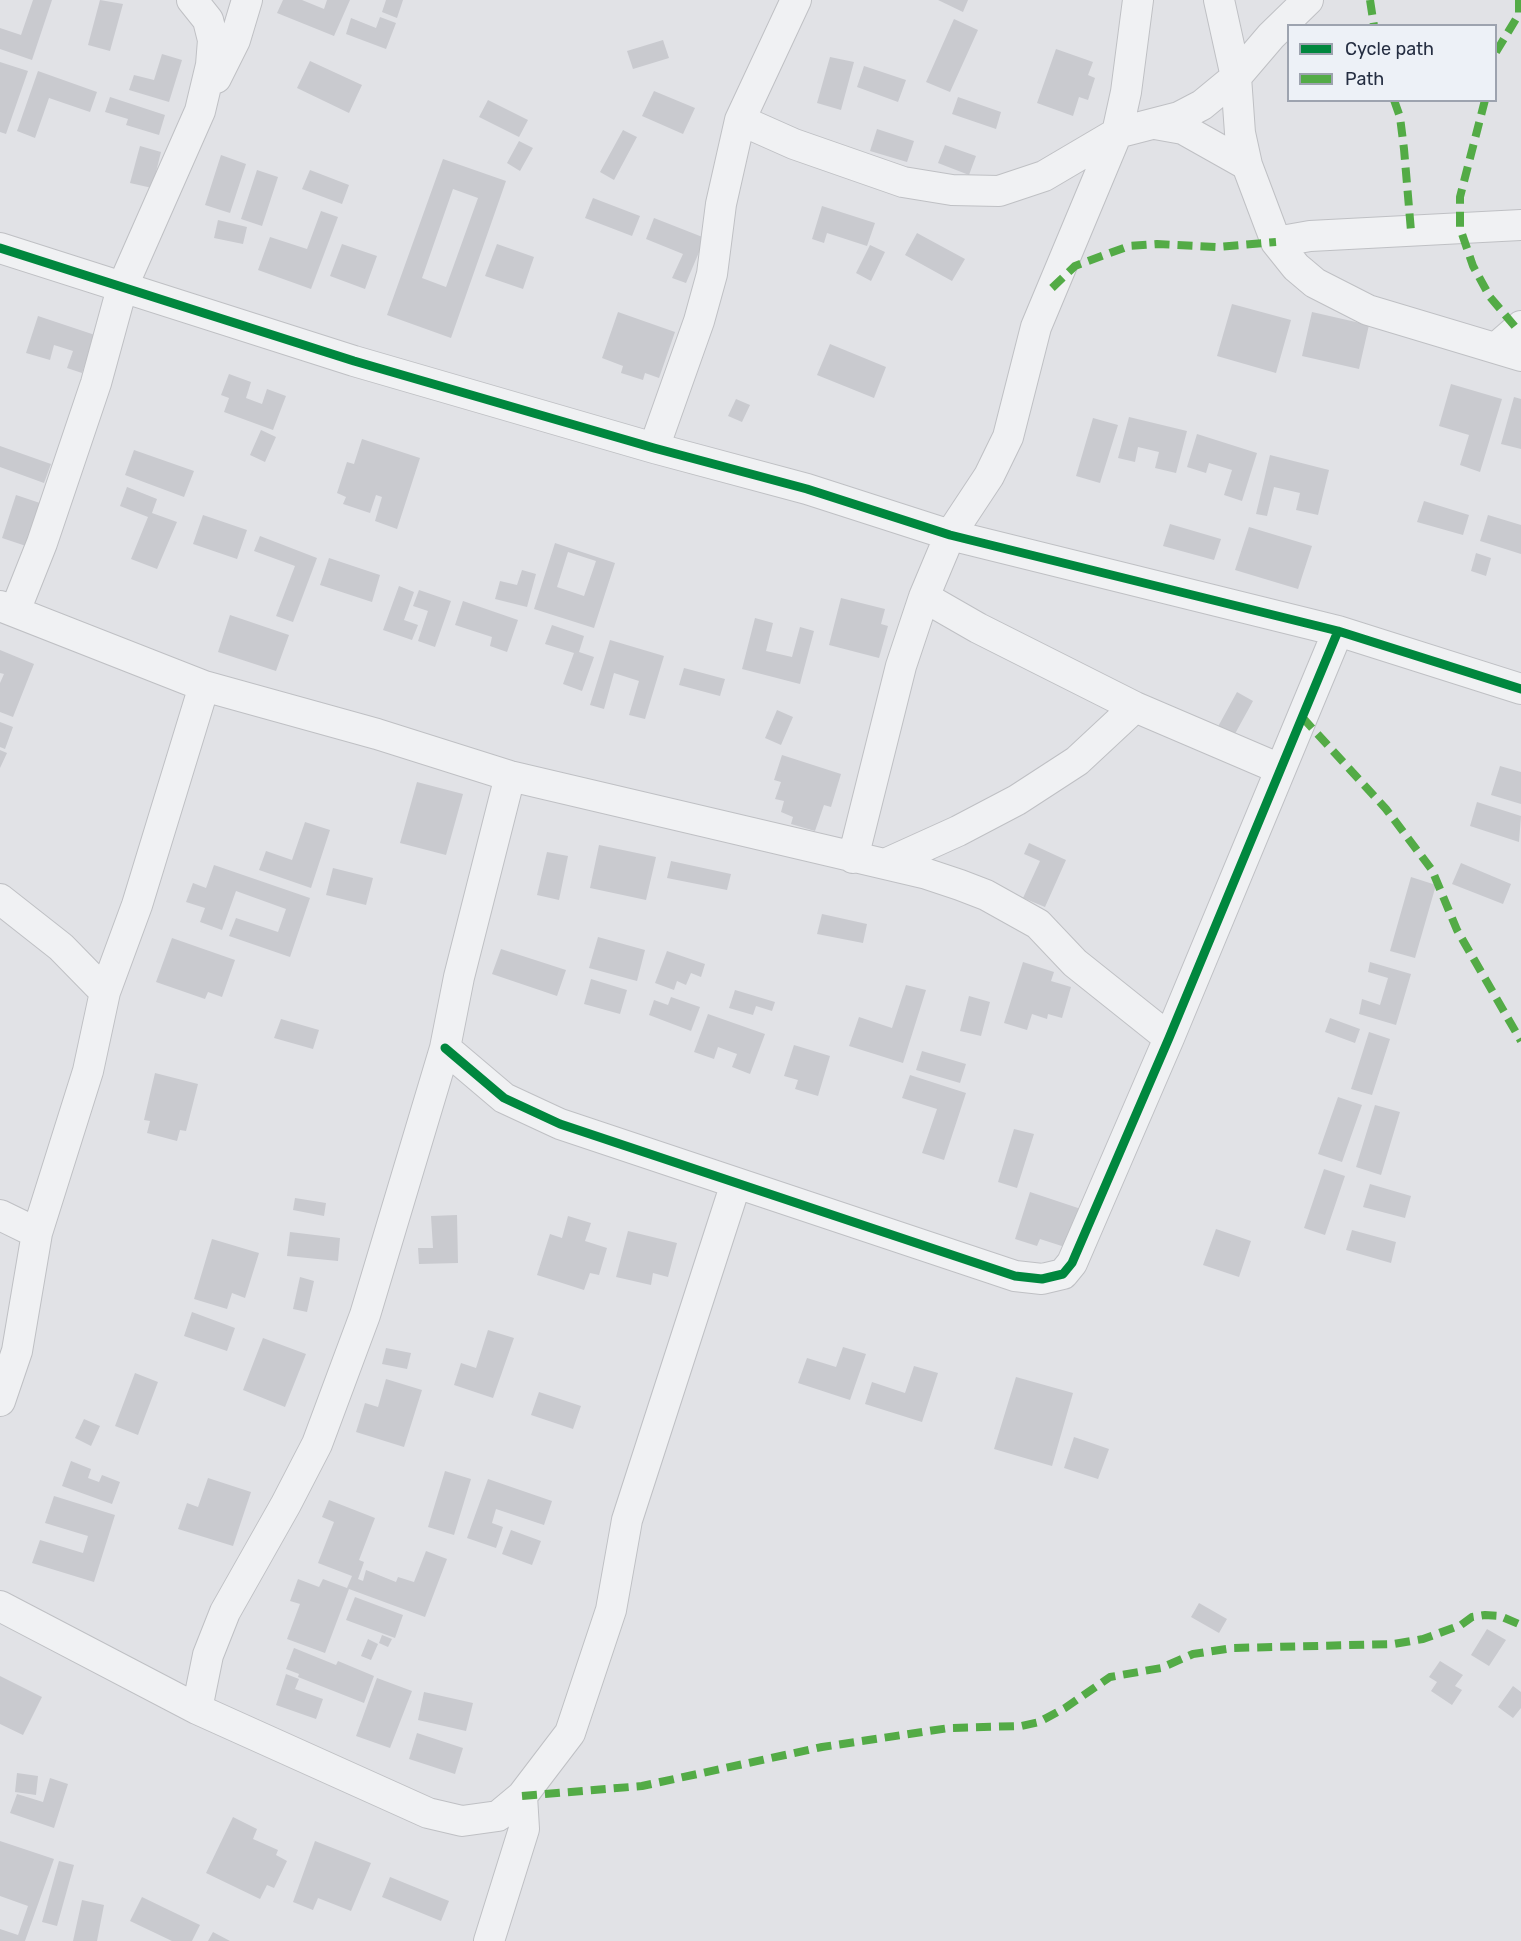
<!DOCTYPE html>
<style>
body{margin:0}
#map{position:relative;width:1521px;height:1941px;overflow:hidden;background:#e1e2e6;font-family:Rubik,sans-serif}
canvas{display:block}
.legend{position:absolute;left:1287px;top:24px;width:210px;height:78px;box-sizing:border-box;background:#edf1f7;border:2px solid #9da3af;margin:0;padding:8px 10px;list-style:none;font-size:18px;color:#252e42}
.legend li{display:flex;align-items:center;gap:12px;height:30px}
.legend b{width:30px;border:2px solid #9da3af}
</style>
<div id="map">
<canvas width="1521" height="1941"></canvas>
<ul class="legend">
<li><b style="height:8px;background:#00873e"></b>Cycle path</li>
<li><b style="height:8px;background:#53ab46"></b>Path</li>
</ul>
</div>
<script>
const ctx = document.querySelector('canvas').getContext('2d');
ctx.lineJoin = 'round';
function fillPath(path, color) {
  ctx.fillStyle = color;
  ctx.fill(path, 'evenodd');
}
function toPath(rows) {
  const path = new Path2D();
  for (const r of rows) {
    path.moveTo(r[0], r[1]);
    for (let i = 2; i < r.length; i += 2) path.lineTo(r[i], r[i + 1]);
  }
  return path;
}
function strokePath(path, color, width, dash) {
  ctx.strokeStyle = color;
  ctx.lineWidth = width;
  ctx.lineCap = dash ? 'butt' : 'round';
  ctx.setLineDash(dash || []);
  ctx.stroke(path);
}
const building = toPath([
 [33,0,52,0,32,60,0,49,0,28,21,35],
 [100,0,123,4,110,51,88,45],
 [283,0,302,0,324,9,327,0,350,0,334,36,277,13],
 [386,0,403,0,397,18,382,12],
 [938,0,968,0,963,12],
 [380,17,396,23,386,49,346,34,351,18,376,28],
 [954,19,978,30,950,92,926,82],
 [663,40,669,58,633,69,627,51],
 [1056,49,1093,62,1088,75,1095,78,1088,100,1079,97,1073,116,1037,103],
 [162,54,182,60,169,102,129,90,134,75,154,80],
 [830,57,854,62,841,110,817,103],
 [310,61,362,85,349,113,297,88],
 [0,62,28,71,6,134,0,132],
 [864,66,906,80,898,102,857,87],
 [38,71,97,92,90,112,49,98,35,138,17,131],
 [654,91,695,108,683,134,642,116],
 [110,97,165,115,159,135,126,125,128,119,105,112],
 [958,97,1001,112,996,129,952,114],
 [488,100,528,120,519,137,479,117],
 [877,129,914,141,907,162,870,151],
 [623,130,637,137,614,180,600,172],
 [519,141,533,148,520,171,507,163],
 [945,145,976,156,969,175,938,163],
 [140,146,161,152,152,188,130,183],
 [221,155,246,164,230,213,205,205],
 [443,159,506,181,451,338,387,315],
 [453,189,478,198,446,287,422,278],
 [257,170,278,177,262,226,241,219],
 [310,170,349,185,342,204,302,189],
 [593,198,640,216,632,236,585,218],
 [822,206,875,223,867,246,827,233,824,243,812,239],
 [321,211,338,217,311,289,258,270,270,237,307,249],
 [654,218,705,238,686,283,672,278,683,254,646,239],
 [218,220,247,227,243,244,214,238],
 [917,233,965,259,952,281,905,255],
 [342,244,377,256,365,289,330,276],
 [497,244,534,257,523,289,485,276],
 [870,245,885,252,871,281,856,273],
 [1232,304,1291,320,1276,373,1217,356],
 [618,312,675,332,659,378,645,373,643,380,621,373,623,366,602,358],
 [1312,312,1369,325,1359,369,1302,356],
 [38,316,95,335,82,373,67,368,73,351,54,345,50,360,26,353],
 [830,344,886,367,874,398,817,375],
 [229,374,251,382,246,398,262,404,267,389,286,396,273,430,224,412,229,398,221,395],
 [1451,384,1502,399,1480,472,1460,465,1469,435,1439,426],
 [1514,397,1521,399,1521,449,1501,444],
 [736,399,750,405,742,422,728,416],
 [1129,417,1187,431,1176,473,1155,468,1159,452,1138,447,1135,462,1118,458],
 [1093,418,1118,425,1100,483,1076,476],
 [261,430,276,437,265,462,250,455],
 [1197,434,1257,453,1242,501,1224,495,1232,470,1209,463,1206,473,1187,467],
 [362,439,420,458,397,529,375,521,382,497,376,495,370,513,343,504,346,497,337,493,347,462,354,464],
 [0,446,51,464,44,483,0,467],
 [134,450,194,471,184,497,125,475],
 [1270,455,1329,470,1318,515,1296,510,1300,493,1274,487,1267,516,1256,514],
 [127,487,157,499,152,513,177,522,157,569,131,559,148,517,120,506],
 [16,495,43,504,29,547,2,538],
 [1424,501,1469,515,1463,535,1417,522],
 [203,515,247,530,237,559,193,544],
 [1488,515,1521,525,1521,554,1480,541],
 [1170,524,1221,539,1214,560,1163,546],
 [1249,527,1312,546,1298,589,1235,570],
 [260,536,317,558,293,622,276,616,295,566,254,551],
 [555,543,615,563,594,628,534,609],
 [568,552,596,561,584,596,557,587],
 [1476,553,1491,558,1486,576,1471,571],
 [329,558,380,575,372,602,320,585],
 [522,570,536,574,527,607,495,599,500,581,517,585],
 [399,586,414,592,404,620,418,625,412,640,383,630],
 [419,590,451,601,435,647,418,641,428,611,413,606],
 [841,598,885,609,881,624,888,626,879,658,829,645],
 [463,601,518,620,507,652,490,646,492,637,455,625],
 [230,615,289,635,276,671,218,652],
 [755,618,773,623,766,651,792,657,800,627,814,631,800,684,742,669],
 [552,625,584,636,579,652,594,657,582,691,563,684,574,653,545,644],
 [610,640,664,656,645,719,629,715,639,681,614,673,604,709,590,705],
 [0,650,34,664,13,717,0,712,0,683,4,674,0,673],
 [684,668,725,679,720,696,679,685],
 [1237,692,1253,701,1231,741,1215,732],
 [777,710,793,717,781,745,765,738],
 [0,722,13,727,5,749,0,747],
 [0,750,7,753,0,768],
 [782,755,841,774,831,807,824,805,815,831,791,824,793,817,781,812,784,801,775,799,781,782,774,780],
 [1500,766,1521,772,1521,804,1491,795],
 [417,782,463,794,446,855,400,843],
 [1477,802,1521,816,1519,842,1470,826],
 [305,822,330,830,311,888,259,870,266,851,292,860],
 [1029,843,1066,860,1045,907,1023,898,1040,861,1024,854],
 [599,845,656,857,646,900,590,888],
 [547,852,568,856,559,900,537,895],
 [671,861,731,874,727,890,667,878],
 [1461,863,1511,884,1503,904,1452,884],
 [214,865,310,898,290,957,229,936,236,918,278,932,286,909,236,891,222,930,200,922,205,908,186,902,193,883,206,888],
 [333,868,373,878,366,905,326,895],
 [1411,877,1436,885,1415,958,1390,951],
 [822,914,867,924,863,943,817,934],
 [598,937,645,950,637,981,589,968],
 [172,938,235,960,222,997,208,992,205,999,156,982],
 [501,949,566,970,557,996,492,974],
 [667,951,705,964,701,977,691,973,686,985,677,981,674,990,655,983],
 [1023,962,1054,972,1051,981,1071,987,1062,1018,1048,1014,1047,1019,1032,1014,1027,1030,1004,1023],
 [1370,962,1411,974,1396,1025,1359,1014,1362,999,1380,1005,1388,978,1368,972],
 [591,979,627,990,620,1014,584,1004],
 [906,985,926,990,903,1063,849,1046,859,1017,892,1028],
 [735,990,775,1002,772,1011,756,1006,753,1015,729,1008],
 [969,996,990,1002,981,1036,960,1031],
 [671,997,700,1007,691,1031,649,1015,654,1000,668,1005],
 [708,1014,765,1034,750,1074,732,1067,737,1054,718,1047,714,1059,694,1052],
 [1330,1018,1360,1029,1355,1043,1325,1032],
 [281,1019,319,1030,313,1049,274,1038],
 [1369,1032,1390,1039,1372,1095,1351,1089],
 [794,1045,830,1056,818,1096,795,1089,798,1080,784,1076],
 [922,1051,966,1064,960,1083,916,1070],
 [155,1073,198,1084,186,1131,180,1130,177,1141,147,1133,150,1121,144,1120],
 [910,1075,966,1093,944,1160,922,1153,937,1109,902,1098],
 [1338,1097,1362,1105,1342,1162,1318,1154],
 [1375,1105,1400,1112,1381,1175,1356,1167],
 [1014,1129,1034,1134,1017,1188,998,1182],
 [1324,1169,1345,1176,1325,1235,1304,1228],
 [1370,1184,1411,1196,1405,1218,1363,1207],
 [1030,1192,1081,1209,1068,1248,1040,1239,1037,1246,1015,1239],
 [295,1198,326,1203,324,1216,293,1210],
 [457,1215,458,1263,419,1264,418,1248,433,1248,431,1216],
 [568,1216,591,1223,585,1241,607,1248,599,1275,590,1273,584,1290,537,1275,550,1234,562,1238],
 [1216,1229,1251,1241,1239,1277,1203,1265],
 [1352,1230,1396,1242,1391,1263,1346,1250],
 [628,1231,677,1243,668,1277,653,1273,651,1285,616,1277],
 [290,1232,340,1238,338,1261,287,1256],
 [212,1239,259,1253,245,1298,232,1293,227,1309,194,1299],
 [300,1277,314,1281,307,1312,293,1309],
 [192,1312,235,1328,227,1351,184,1336],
 [488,1330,514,1338,493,1398,454,1385,461,1363,476,1368],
 [263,1338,306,1354,285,1407,243,1390],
 [843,1347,866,1354,850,1400,798,1383,807,1358,836,1367],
 [386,1348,411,1353,407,1369,382,1364],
 [914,1366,938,1373,922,1422,865,1404,872,1382,905,1393],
 [135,1373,158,1382,138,1435,115,1426],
 [1016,1377,1073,1393,1052,1466,994,1449],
 [386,1379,422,1390,404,1447,356,1432,365,1403,378,1407],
 [539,1392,581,1406,573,1429,531,1415],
 [84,1419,100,1426,91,1446,75,1438],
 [1074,1437,1109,1449,1098,1479,1064,1468],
 [71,1461,91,1469,88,1478,99,1482,102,1475,120,1482,112,1504,62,1486],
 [445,1471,471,1479,454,1535,428,1527],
 [208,1478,251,1492,233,1546,178,1529,187,1503,198,1507],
 [488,1479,552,1501,544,1525,496,1509,492,1523,503,1527,496,1548,467,1538],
 [54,1496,115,1515,94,1582,32,1563,40,1540,83,1553,88,1536,45,1523],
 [329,1500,375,1518,359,1560,364,1562,358,1579,363,1581,366,1570,396,1582,398,1577,414,1582,426,1551,447,1559,425,1617,349,1589,325,1653,287,1639,300,1604,290,1601,298,1579,319,1587,323,1579,347,1588,352,1576,318,1563,334,1522,322,1517],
 [511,1530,541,1541,532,1565,502,1554],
 [355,1597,403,1615,395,1638,346,1620],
 [1199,1603,1227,1619,1219,1633,1191,1617],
 [1487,1629,1506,1640,1489,1666,1471,1655],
 [382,1635,392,1639,388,1647,379,1643],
 [368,1639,378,1644,371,1660,361,1656],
 [294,1648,336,1665,338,1661,374,1676,364,1703,298,1677,299,1674,286,1669],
 [1440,1661,1463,1675,1455,1686,1462,1690,1452,1705,1431,1691,1437,1682,1429,1677],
 [286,1674,299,1679,295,1689,323,1699,316,1719,276,1705],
 [0,1676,42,1697,23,1735,0,1724],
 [377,1678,412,1691,390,1748,356,1736],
 [1513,1686,1521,1692,1521,1708,1513,1718,1498,1707],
 [424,1692,473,1703,466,1731,418,1720],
 [417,1733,463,1748,455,1774,409,1759],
 [17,1773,38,1776,36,1795,15,1792],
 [50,1778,68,1784,54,1828,10,1813,17,1794,43,1802],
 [233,1817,257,1829,253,1839,278,1850,276,1855,287,1861,274,1888,267,1885,260,1899,206,1873],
 [0,1841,54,1859,25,1941,0,1941,0,1929,18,1935,28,1906,0,1896],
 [315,1841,371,1863,351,1911,318,1898,313,1910,293,1902],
 [59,1861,74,1865,57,1926,42,1922],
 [390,1877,449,1901,441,1921,382,1897],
 [142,1897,200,1925,192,1941,172,1941,130,1921],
 [82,1900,104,1905,97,1941,73,1941],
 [213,1932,230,1941,208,1941]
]);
const minor = toPath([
 [1219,0,1236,77,1240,133,1247,165,1276,242,1296,267,1315,283,1368,310,1521,356],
 [216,78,235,40,247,0],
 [740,120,794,144,903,182,952,190,999,191,1044,176,1117,133,1179,117,1202,105,1236,77,1271,36,1308,0],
 [1155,124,1183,129,1247,165],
 [1276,242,1310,236,1521,225],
 [0,248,354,361,654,448,807,489,950,535,1338,631,1521,689],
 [1497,347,1521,326],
 [654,448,699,321,712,274,721,204,740,120,796,0],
 [924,597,978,628,1135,707,1280,769],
 [0,606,204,686,377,734,510,776,927,874,960,885,986,895,1038,924,1075,963,1169,1038],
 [15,611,42,543,96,383,122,288,200,111,211,65,213,40,208,20,192,0],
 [853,858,901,666,924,597,950,535,989,476,1008,437,1036,327,1117,133,1126,92,1138,0],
 [885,864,958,831,1017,800,1077,761,1135,707],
 [0,899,61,947,105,992],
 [445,1048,504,1098,560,1124,1015,1276,1042,1279,1063,1274,1072,1263,1169,1038,1338,631],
 [0,1215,37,1233],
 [0,1401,17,1351,37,1233,88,1071,105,992,137,905,204,686],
 [0,1606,197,1709,428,1813,462,1821,498,1816,522,1796,570,1733,611,1610,627,1520,736,1183],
 [197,1709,208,1655,225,1612,286,1504,317,1444,365,1315,445,1048,459,977,510,776],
 [489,1941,524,1829,522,1796]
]);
const quiet = toPath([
 [1370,0,1374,26],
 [1496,52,1519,14,1519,0],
 [1394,100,1400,117,1404,149,1411,231],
 [1485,100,1460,197,1460,228,1473,266,1490,297,1517,329],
 [1052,288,1075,266,1129,246,1157,244,1217,247,1276,242],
 [1302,717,1386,809,1432,870,1457,930,1521,1041],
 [522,1796,642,1786,822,1747,949,1728,1021,1726,1039,1722,1065,1708,1110,1677,1161,1668,1193,1654,1233,1648,1394,1644,1423,1639,1461,1625,1472,1617,1485,1615,1500,1616,1521,1625]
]);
const cycleway = toPath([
 [0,248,354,361,654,448,807,489,950,535,1338,631,1521,689],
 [445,1048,504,1098,560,1124,1015,1276,1042,1279,1063,1274,1072,1263,1169,1038,1338,631]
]);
fillPath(building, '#c9cacf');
strokePath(minor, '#bfc0c4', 32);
strokePath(minor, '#f0f1f3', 30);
strokePath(quiet, '#53ab46', 8, [15, 8]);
strokePath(cycleway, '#00873e', 9);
</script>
